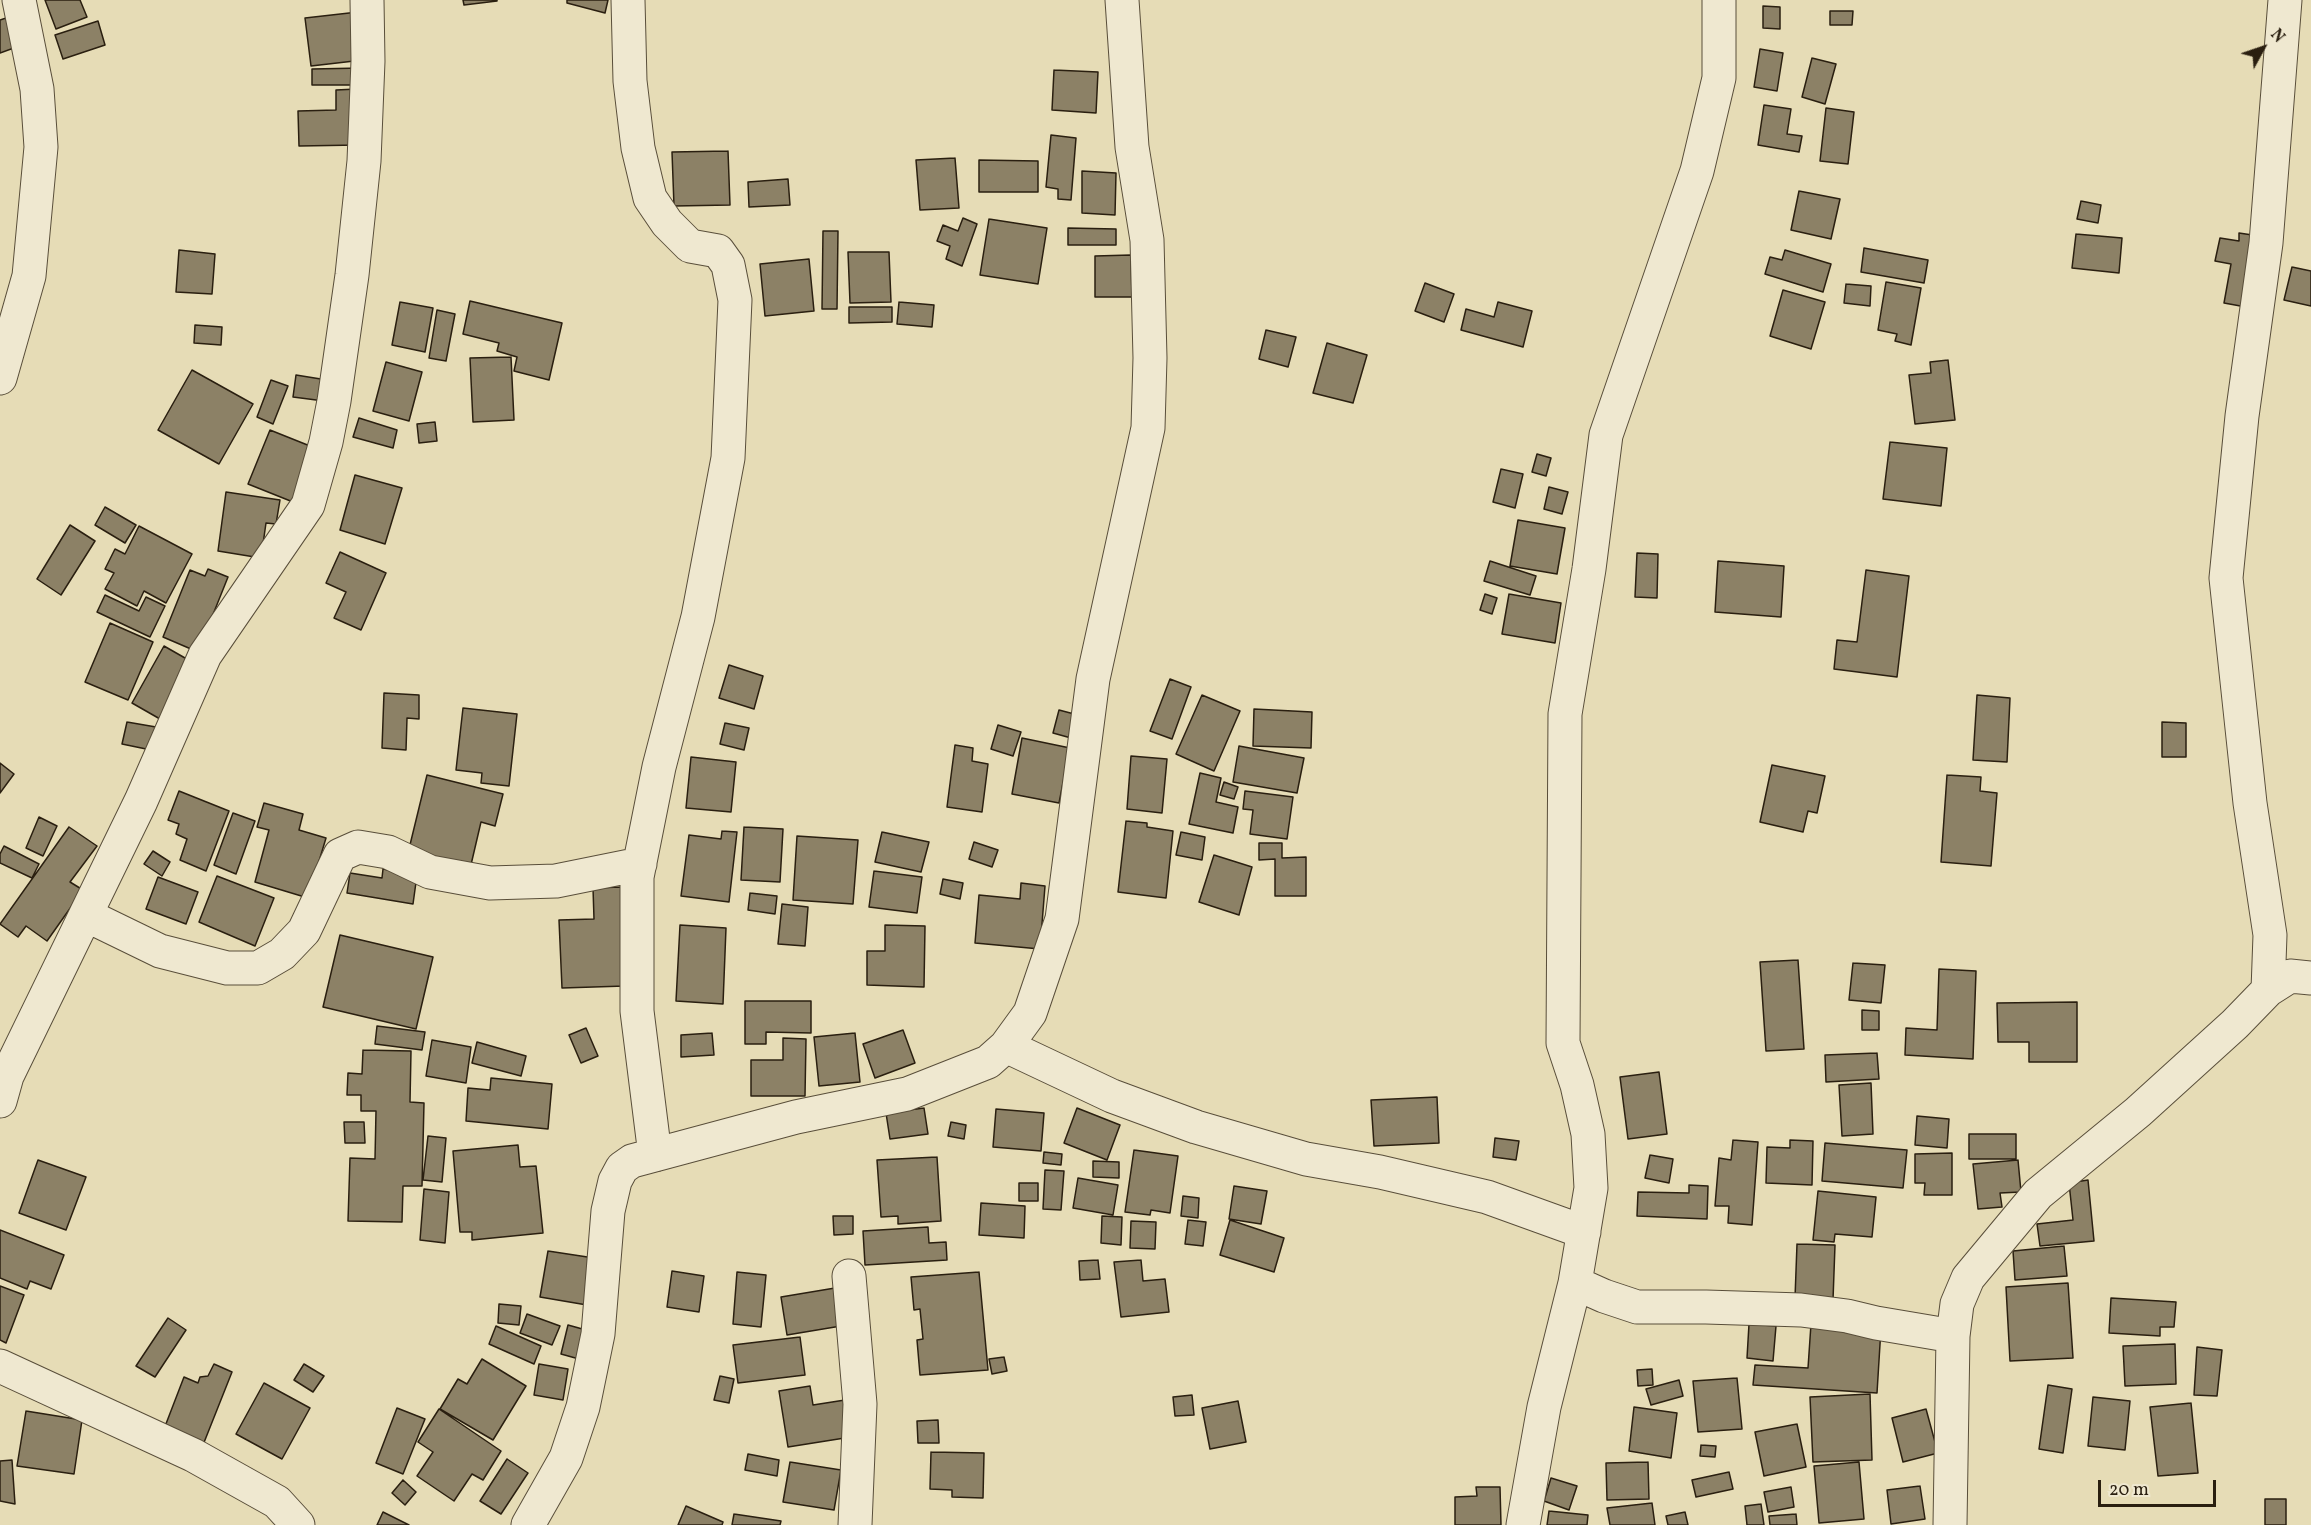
<!DOCTYPE html>
<style>
body{margin:0}
#map{position:relative;width:2311px;height:1525px;overflow:hidden;background:#e6dcb6;font-family:Vollkorn,serif}
canvas{display:block}
.north{position:absolute;left:2233px;top:18px;width:60px;height:60px;-webkit-text-stroke:4px #efe8d0;paint-order:stroke;rotate:50deg;font-size:16px;font-weight:700;line-height:24px;text-align:center;color:#2a1f10}
.north::after{content:'';display:block;margin:auto;width:21px;height:27px;background:#2a1f10;clip-path:polygon(50% 0,100% 100%,50% 72%,0 100%)}
.scale{position:absolute;left:2098px;top:1480px;width:118px;height:27px;box-sizing:border-box;border:3px solid #2a1f10;border-top:0;padding-left:8px;font-size:18px;line-height:21px;white-space:nowrap;color:#2a1f10;-webkit-text-stroke:4px #efe8d0;paint-order:stroke}
</style>
<div id="map">
<canvas width="2311" height="1525"></canvas>
<div class="north">N</div>
<div class="scale">20 m</div>
</div>
<script>
const ctx = document.querySelector('canvas').getContext('2d');
ctx.lineJoin = 'round';
function fillPath(path, color) {
  ctx.fillStyle = color;
  ctx.fill(path, 'evenodd');
}
function toPath(rows) {
  const path = new Path2D();
  for (const r of rows) {
    path.moveTo(r[0], r[1]);
    for (let i = 2; i < r.length; i += 2) path.lineTo(r[i], r[i + 1]);
  }
  return path;
}
function strokePath(path, color, width, dash) {
  ctx.strokeStyle = color;
  ctx.lineWidth = width;
  ctx.lineCap = dash ? 'butt' : 'round';
  ctx.setLineDash(dash || []);
  ctx.stroke(path);
}
const building = toPath([
 [45,0,80,0,87,17,56,29,45,0],
 [463,0,497,0,497,1,464,5,463,0],
 [567,0,608,0,605,13,567,3,567,0],
 [1763,6,1780,7,1780,29,1763,28,1763,6],
 [1830,11,1853,11,1852,25,1830,25,1830,11],
 [358,12,363,60,311,66,305,18,358,12],
 [12,16,22,45,0,53,0,20,12,16],
 [98,21,105,45,63,59,55,35,98,21],
 [1760,49,1783,53,1777,91,1754,87,1760,49],
 [1812,58,1836,64,1825,104,1802,97,1812,58],
 [362,68,363,85,312,85,312,69,362,68],
 [1054,70,1098,72,1096,113,1052,110,1054,70],
 [357,89,358,145,299,146,298,111,336,110,336,90,357,89],
 [1764,105,1791,109,1787,134,1802,136,1799,152,1758,145,1764,105],
 [1826,108,1854,112,1848,164,1820,161,1826,108],
 [1051,135,1076,138,1071,200,1058,199,1058,189,1046,187,1051,135],
 [728,151,730,205,674,206,672,152,728,151],
 [955,158,959,208,920,210,916,160,955,158],
 [979,160,1038,161,1038,192,979,192,979,160],
 [1082,171,1116,173,1115,215,1082,213,1082,171],
 [788,179,790,205,749,207,748,182,788,179],
 [1799,191,1840,199,1831,239,1791,230,1799,191],
 [2081,201,2101,205,2098,223,2077,219,2081,201],
 [963,218,977,224,962,266,946,259,950,246,937,241,943,225,958,231,963,218],
 [989,219,1047,228,1038,284,980,275,989,219],
 [1068,228,1116,229,1116,245,1068,245,1068,228],
 [823,231,838,231,837,309,822,309,823,231],
 [2239,233,2259,236,2246,307,2224,303,2231,264,2215,261,2220,238,2239,241,2239,233],
 [2076,234,2122,238,2119,273,2072,268,2076,234],
 [1864,248,1928,260,1924,283,1861,272,1864,248],
 [179,250,215,254,212,294,176,292,179,250],
 [1785,250,1831,264,1823,292,1765,274,1770,257,1782,260,1785,250],
 [848,252,889,252,891,302,850,303,848,252],
 [1131,255,1132,297,1095,297,1095,256,1131,255],
 [809,259,814,311,765,316,760,264,809,259],
 [2292,267,2311,271,2311,306,2284,300,2292,267],
 [1886,282,1921,288,1911,345,1895,341,1897,334,1878,330,1886,282],
 [1425,283,1454,294,1444,322,1415,311,1425,283],
 [1846,284,1871,286,1870,306,1844,303,1846,284],
 [1783,290,1825,302,1811,349,1770,336,1783,290],
 [470,301,562,323,549,380,514,371,517,357,497,351,499,343,463,334,470,301],
 [400,302,433,308,425,352,392,345,400,302],
 [899,302,934,305,932,327,897,324,899,302],
 [1498,302,1532,311,1523,347,1461,330,1466,309,1494,317,1498,302],
 [849,307,892,307,892,322,849,323,849,307],
 [437,310,455,314,446,361,429,358,437,310],
 [195,325,222,327,221,345,194,343,195,325],
 [1266,330,1296,337,1288,367,1259,359,1266,330],
 [1327,343,1367,355,1353,403,1313,393,1327,343],
 [511,357,514,420,473,422,470,358,511,357],
 [1948,360,1955,420,1915,424,1909,375,1931,373,1930,362,1948,360],
 [386,362,422,372,409,421,373,411,386,362],
 [192,370,253,404,219,464,158,430,192,370],
 [296,375,327,380,324,401,293,397,296,375],
 [271,380,288,386,273,424,257,417,271,380],
 [359,418,397,430,393,448,353,437,359,418],
 [435,422,437,441,419,443,417,424,435,422],
 [270,430,315,448,293,502,248,484,270,430],
 [1890,442,1947,448,1941,506,1883,499,1890,442],
 [1537,454,1551,458,1546,476,1532,472,1537,454],
 [1501,469,1523,474,1515,508,1493,502,1501,469],
 [355,475,402,488,385,544,340,530,355,475],
 [1549,487,1568,492,1562,514,1544,509,1549,487],
 [226,492,280,500,276,524,266,523,261,558,218,551,226,492],
 [105,507,136,525,125,543,95,525,105,507],
 [1518,520,1565,528,1557,574,1510,566,1518,520],
 [70,525,95,541,61,595,37,579,70,525],
 [139,526,192,554,166,603,144,591,137,606,105,589,114,573,105,569,115,549,125,554,139,526],
 [340,552,386,573,361,630,334,618,346,592,326,583,340,552],
 [1637,553,1658,554,1657,598,1635,597,1637,553],
 [1490,561,1536,576,1530,595,1484,581,1490,561],
 [1718,561,1784,566,1781,617,1715,612,1718,561],
 [208,569,228,577,198,652,163,637,190,570,205,576,208,569],
 [1866,570,1909,576,1897,677,1834,669,1837,640,1857,642,1866,570],
 [1485,594,1497,598,1492,614,1480,610,1485,594],
 [1509,594,1561,603,1555,643,1502,634,1509,594],
 [105,595,139,611,146,597,165,606,150,637,97,612,105,595],
 [110,623,153,642,128,700,85,682,110,623],
 [164,646,192,662,160,719,132,703,164,646],
 [729,665,763,676,754,709,719,698,729,665],
 [1170,679,1191,687,1172,739,1150,731,1170,679],
 [384,693,419,695,419,719,407,718,406,750,382,748,384,693],
 [1202,695,1240,711,1214,771,1176,754,1202,695],
 [1977,695,2010,698,2007,762,1973,760,1977,695],
 [463,708,517,714,509,786,481,783,482,773,456,770,463,708],
 [1254,709,1312,712,1311,748,1253,746,1254,709],
 [1059,710,1078,715,1071,738,1053,733,1059,710],
 [127,722,156,727,151,750,122,744,127,722],
 [2162,722,2186,723,2186,757,2162,757,2162,722],
 [725,723,749,728,744,750,720,744,725,723],
 [998,725,1021,732,1013,756,991,749,998,725],
 [1022,738,1070,748,1059,803,1012,794,1022,738],
 [955,745,973,748,972,761,988,764,982,812,947,807,955,745],
 [1239,746,1304,758,1297,793,1233,782,1239,746],
 [1131,756,1167,759,1162,813,1127,809,1131,756],
 [691,757,736,762,731,812,686,808,691,757],
 [0,763,14,774,0,793,0,763],
 [1772,765,1825,776,1817,813,1808,811,1803,832,1760,822,1772,765],
 [1200,773,1221,778,1216,802,1238,807,1233,833,1189,824,1200,773],
 [427,775,503,794,495,826,481,822,470,869,408,853,427,775],
 [1947,775,1981,777,1980,791,1997,793,1991,866,1941,862,1947,775],
 [1224,782,1238,787,1234,799,1220,795,1224,782],
 [179,791,229,811,206,871,180,860,187,839,176,834,179,824,168,820,179,791],
 [1245,791,1293,797,1287,839,1250,834,1253,810,1243,809,1245,791],
 [264,803,303,814,299,830,326,838,308,898,255,882,269,830,257,827,264,803],
 [233,813,255,821,236,874,214,865,233,813],
 [39,817,57,826,43,856,26,848,39,817],
 [1126,821,1147,823,1147,827,1173,831,1166,898,1118,892,1126,821],
 [69,827,97,846,70,882,83,890,47,941,26,926,18,937,0,924,69,827],
 [744,827,783,829,780,882,741,880,744,827],
 [722,831,737,832,729,902,681,896,689,835,721,839,722,831],
 [882,832,929,842,921,872,875,862,882,832],
 [1181,832,1205,837,1202,860,1176,855,1181,832],
 [797,836,858,840,853,904,793,900,797,836],
 [974,842,998,850,992,867,969,859,974,842],
 [1259,843,1282,843,1282,858,1306,857,1306,896,1275,896,1275,859,1259,860,1259,843],
 [4,846,39,864,32,878,0,863,0,854,4,846],
 [153,851,170,862,162,876,144,864,153,851],
 [1214,855,1252,867,1239,915,1199,902,1214,855],
 [383,869,417,875,413,904,347,893,350,873,382,878,383,869],
 [874,871,922,877,917,913,869,907,874,871],
 [217,876,274,898,255,946,199,922,217,876],
 [158,877,198,892,186,924,146,909,158,877],
 [943,879,963,883,960,899,940,894,943,879],
 [1021,883,1045,886,1040,949,975,943,979,895,1020,899,1021,883],
 [621,887,625,986,562,988,559,920,594,919,593,888,621,887],
 [750,893,777,896,775,914,748,910,750,893],
 [782,904,808,907,805,946,778,944,782,904],
 [680,925,726,928,723,1004,676,1001,680,925],
 [885,925,925,926,924,987,867,985,867,951,885,951,885,925],
 [340,935,433,957,416,1029,323,1007,340,935],
 [1798,960,1804,1049,1766,1051,1760,962,1798,960],
 [1853,963,1885,965,1881,1003,1849,1000,1853,963],
 [1939,969,1976,971,1973,1059,1905,1055,1906,1028,1937,1030,1939,969],
 [745,1001,811,1001,811,1033,766,1032,766,1044,745,1044,745,1001],
 [2077,1002,2077,1062,2029,1062,2029,1042,1998,1042,1997,1003,2077,1002],
 [1862,1010,1879,1011,1879,1030,1862,1030,1862,1010],
 [377,1026,425,1032,422,1050,375,1044,377,1026],
 [586,1028,598,1056,581,1063,569,1035,586,1028],
 [903,1030,915,1063,875,1078,863,1044,903,1030],
 [712,1033,714,1055,681,1057,681,1035,712,1033],
 [855,1033,860,1082,819,1086,814,1037,855,1033],
 [783,1038,806,1039,805,1096,751,1096,751,1060,783,1060,783,1038],
 [432,1040,471,1047,466,1083,426,1076,432,1040],
 [477,1042,526,1056,521,1076,472,1063,477,1042],
 [363,1050,411,1051,410,1102,424,1103,422,1186,403,1186,402,1222,348,1221,350,1158,375,1159,376,1111,361,1111,361,1095,347,1095,348,1073,362,1074,363,1050],
 [1877,1053,1879,1079,1826,1082,1825,1055,1877,1053],
 [1659,1072,1667,1134,1628,1139,1620,1077,1659,1072],
 [491,1078,552,1084,548,1129,466,1121,468,1088,490,1090,491,1078],
 [1871,1083,1873,1134,1842,1136,1839,1085,1871,1083],
 [1437,1097,1439,1143,1374,1146,1371,1100,1437,1097],
 [924,1108,928,1134,890,1139,886,1113,924,1108],
 [1077,1108,1120,1125,1107,1160,1064,1143,1077,1108],
 [996,1109,1044,1113,1041,1151,993,1147,996,1109],
 [1917,1116,1949,1119,1947,1148,1915,1145,1917,1116],
 [344,1122,364,1122,365,1143,345,1143,344,1122],
 [951,1122,966,1125,964,1139,948,1136,951,1122],
 [1969,1134,2016,1134,2016,1159,1969,1159,1969,1134],
 [428,1136,446,1138,442,1182,423,1180,428,1136],
 [1495,1138,1519,1141,1516,1160,1493,1157,1495,1138],
 [1733,1140,1758,1142,1752,1225,1728,1223,1729,1206,1715,1206,1719,1158,1731,1160,1733,1140],
 [1790,1140,1813,1141,1812,1185,1766,1183,1767,1147,1790,1148,1790,1140],
 [1825,1143,1907,1150,1903,1188,1822,1181,1825,1143],
 [518,1145,520,1167,536,1166,543,1233,472,1240,472,1232,460,1232,453,1151,518,1145],
 [1134,1150,1178,1156,1170,1213,1151,1210,1150,1215,1125,1212,1134,1150],
 [1044,1152,1062,1154,1061,1165,1043,1163,1044,1152],
 [1952,1153,1952,1195,1924,1195,1925,1183,1915,1183,1915,1154,1952,1153],
 [1650,1155,1673,1159,1669,1183,1645,1178,1650,1155],
 [937,1157,941,1221,898,1224,898,1216,881,1217,877,1160,937,1157],
 [38,1160,86,1177,66,1230,19,1213,38,1160],
 [2018,1160,2021,1192,2000,1193,2002,1207,1978,1209,1973,1164,2018,1160],
 [1093,1161,1119,1162,1119,1178,1093,1177,1093,1161],
 [1045,1170,1064,1171,1061,1210,1043,1209,1045,1170],
 [1078,1178,1118,1185,1113,1215,1073,1208,1078,1178],
 [2088,1180,2094,1241,2040,1246,2037,1224,2073,1220,2069,1183,2088,1180],
 [1019,1183,1038,1183,1038,1201,1019,1201,1019,1183],
 [1689,1185,1708,1186,1707,1219,1637,1216,1638,1192,1689,1193,1689,1185],
 [1234,1186,1267,1191,1261,1224,1229,1219,1234,1186],
 [424,1189,449,1192,445,1243,420,1240,424,1189],
 [1818,1191,1876,1197,1872,1237,1835,1234,1834,1242,1813,1240,1818,1191],
 [1183,1196,1199,1198,1198,1218,1181,1216,1183,1196],
 [981,1203,1025,1206,1024,1238,979,1235,981,1203],
 [833,1216,853,1216,853,1234,834,1235,833,1216],
 [1102,1216,1122,1217,1121,1245,1101,1243,1102,1216],
 [1188,1220,1206,1222,1203,1246,1185,1244,1188,1220],
 [1230,1220,1284,1238,1274,1272,1220,1255,1230,1220],
 [1131,1221,1156,1222,1155,1249,1130,1248,1131,1221],
 [928,1227,929,1243,946,1242,947,1260,865,1265,863,1231,928,1227],
 [0,1230,64,1255,51,1289,30,1281,27,1289,0,1278,0,1230],
 [1797,1244,1835,1245,1833,1300,1795,1298,1797,1244],
 [2064,1246,2067,1276,2015,1280,2013,1251,2064,1246],
 [548,1251,594,1258,587,1305,540,1297,548,1251],
 [1098,1260,1100,1279,1080,1280,1079,1261,1098,1260],
 [1141,1260,1143,1281,1165,1279,1169,1312,1121,1317,1114,1262,1141,1260],
 [672,1271,704,1276,699,1312,667,1307,672,1271],
 [737,1272,766,1275,761,1327,733,1324,737,1272],
 [979,1272,988,1370,920,1375,917,1340,923,1339,920,1309,914,1310,911,1277,979,1272],
 [2068,1283,2073,1358,2010,1361,2006,1287,2068,1283],
 [0,1286,24,1295,6,1343,0,1340,0,1286],
 [835,1288,841,1326,787,1335,781,1297,835,1288],
 [2111,1298,2176,1302,2174,1327,2160,1327,2160,1336,2109,1333,2111,1298],
 [499,1304,521,1306,519,1325,498,1323,499,1304],
 [527,1314,560,1326,552,1345,520,1333,527,1314],
 [168,1318,186,1330,155,1377,136,1366,168,1318],
 [1749,1324,1776,1326,1773,1361,1747,1358,1749,1324],
 [1811,1324,1881,1328,1877,1393,1753,1385,1755,1365,1808,1368,1811,1324],
 [568,1325,586,1330,579,1359,561,1354,568,1325],
 [496,1326,541,1346,534,1364,489,1344,496,1326],
 [800,1337,805,1375,738,1383,733,1345,800,1337],
 [2175,1344,2176,1384,2125,1386,2123,1346,2175,1344],
 [2197,1347,2222,1350,2217,1396,2194,1395,2197,1347],
 [1004,1357,1007,1371,992,1374,989,1359,1004,1357],
 [482,1359,526,1386,493,1440,440,1409,458,1379,467,1384,482,1359],
 [214,1364,232,1372,203,1445,164,1429,184,1377,198,1383,200,1377,208,1376,214,1364],
 [304,1364,324,1376,313,1392,294,1380,304,1364],
 [539,1364,568,1369,563,1400,534,1395,539,1364],
 [1652,1369,1653,1385,1638,1386,1637,1370,1652,1369],
 [720,1376,734,1379,729,1403,714,1400,720,1376],
 [1737,1378,1742,1429,1698,1432,1693,1381,1737,1378],
 [1679,1380,1683,1396,1651,1405,1646,1389,1679,1380],
 [264,1383,310,1408,282,1459,236,1434,264,1383],
 [2048,1385,2072,1389,2063,1453,2039,1449,2048,1385],
 [810,1386,813,1405,845,1400,851,1437,788,1447,779,1391,810,1386],
 [1870,1394,1872,1460,1813,1462,1810,1397,1870,1394],
 [1192,1395,1194,1415,1175,1416,1173,1397,1192,1395],
 [2093,1397,2130,1401,2125,1450,2088,1446,2093,1397],
 [1238,1401,1246,1442,1210,1449,1202,1408,1238,1401],
 [2191,1403,2198,1473,2158,1476,2150,1407,2191,1403],
 [1634,1407,1677,1413,1671,1458,1629,1451,1634,1407],
 [397,1408,425,1419,403,1474,376,1463,397,1408],
 [439,1409,501,1451,483,1480,472,1474,454,1501,417,1476,433,1452,418,1442,439,1409],
 [1926,1409,1938,1453,1903,1462,1892,1418,1926,1409],
 [26,1411,82,1420,74,1474,17,1466,26,1411],
 [938,1420,939,1443,918,1443,917,1421,938,1420],
 [1797,1424,1806,1467,1764,1476,1755,1432,1797,1424],
 [1701,1445,1716,1446,1715,1457,1700,1456,1701,1445],
 [931,1452,984,1453,983,1498,952,1497,952,1490,930,1489,931,1452],
 [748,1454,779,1460,777,1476,745,1470,748,1454],
 [507,1459,528,1473,501,1514,480,1501,507,1459],
 [12,1460,15,1504,0,1501,0,1461,12,1460],
 [790,1462,841,1470,834,1510,783,1502,790,1462],
 [1648,1462,1649,1499,1607,1500,1606,1463,1648,1462],
 [1859,1462,1864,1519,1819,1523,1814,1466,1859,1462],
 [1729,1472,1733,1489,1696,1497,1692,1480,1729,1472],
 [1551,1478,1577,1486,1569,1510,1544,1501,1551,1478],
 [403,1480,416,1492,405,1505,392,1493,403,1480],
 [1920,1486,1925,1519,1891,1524,1887,1490,1920,1486],
 [1476,1487,1500,1487,1501,1525,1455,1525,1455,1497,1477,1496,1476,1487],
 [1791,1487,1794,1507,1768,1512,1764,1492,1791,1487],
 [2265,1499,2286,1499,2286,1525,2265,1525,2265,1499],
 [1652,1503,1655,1525,1610,1525,1607,1508,1652,1503],
 [1761,1504,1764,1525,1747,1525,1745,1506,1761,1504],
 [686,1506,723,1522,722,1525,678,1525,686,1506],
 [1549,1511,1588,1515,1587,1525,1547,1525,1549,1511],
 [383,1512,409,1525,377,1525,383,1512],
 [1685,1512,1688,1525,1668,1525,1666,1516,1685,1512],
 [734,1514,781,1521,780,1525,732,1525,734,1514],
 [1796,1514,1797,1525,1770,1525,1769,1516,1796,1514]
]);
const minor = toPath([
 [628,0,630,81,638,148,650,198,667,223,690,246,718,251,728,265,735,300,728,458,698,617,659,767,637,877,637,1011,655,1155],
 [0,378,29,276,41,147,37,89,19,0],
 [86,915,160,951,227,968,258,968,282,954,304,931,340,855,358,847,388,852,430,872,490,883,556,881,640,864],
 [2268,990,2270,935,2250,803,2226,578,2242,416,2266,243,2285,0],
 [1006,1046,1112,1096,1196,1127,1306,1159,1380,1172,1487,1197,1584,1232],
 [0,1101,7,1076,141,801,205,655,308,505,326,442,334,401,352,275,364,161,368,61,367,0],
 [849,1276,860,1404,855,1525],
 [1575,1283,1604,1296,1637,1307,1706,1307,1801,1310,1847,1316,1876,1323,1953,1336],
 [0,1366,193,1455,277,1502,298,1525],
 [528,1525,566,1458,583,1407,598,1334,608,1211,615,1181,622,1168,632,1161,796,1117,907,1094,988,1062,1006,1046,1030,1013,1062,919,1093,679,1148,428,1150,358,1147,240,1132,147,1122,0],
 [1523,1525,1544,1407,1575,1283,1591,1188,1588,1134,1577,1085,1563,1043,1565,714,1589,569,1606,435,1697,171,1719,78,1719,0],
 [1950,1525,1953,1336,1957,1304,1968,1278,2038,1194,2138,1112,2235,1024,2268,990,2290,976,2311,978]
]);
fillPath(building, '#8c8166');
strokePath(building, '#2a1f10', 1.5);
strokePath(minor, '#594e3a', 35);
strokePath(minor, '#efe8d0', 33);
</script>
